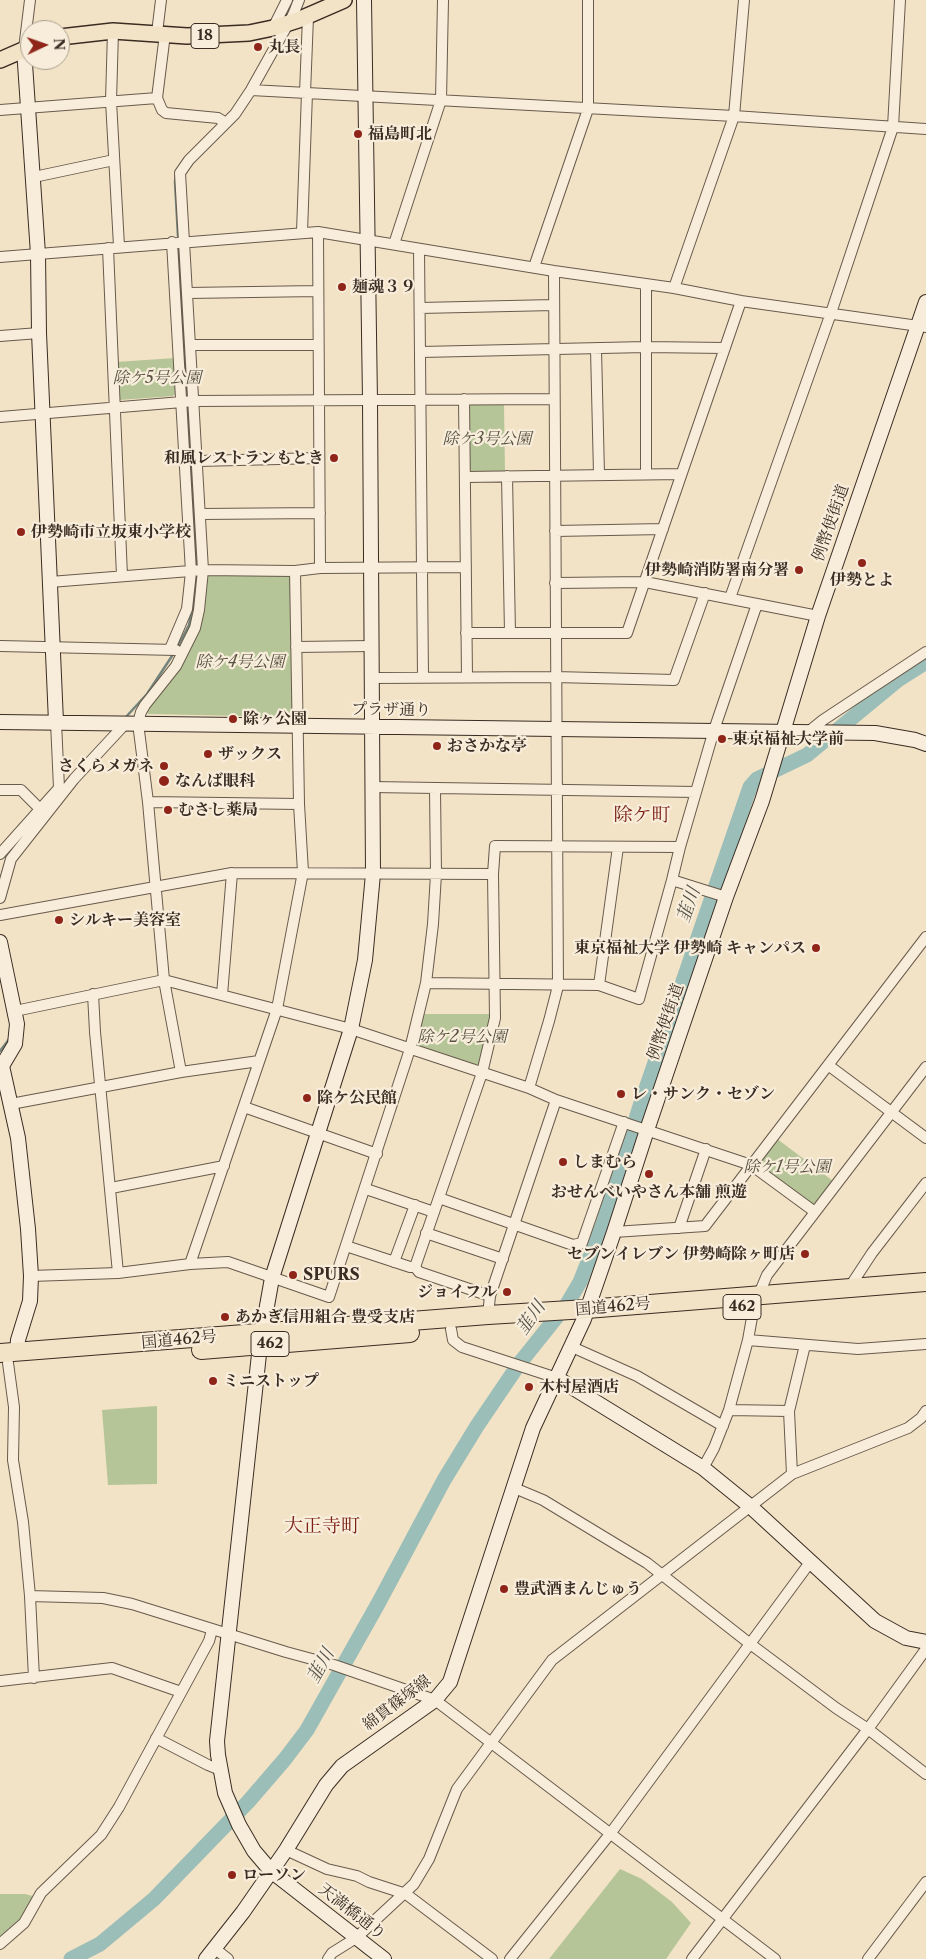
<!DOCTYPE html>
<meta charset="utf-8">
<style>
body{margin:0}
#map{position:relative;width:926px;height:1959px;overflow:hidden;background:#f3e3c6;font-family:"Libre Caslon Text",serif}
canvas{display:block}
.north{position:absolute;left:20px;top:20px;width:50px;height:50px;box-sizing:border-box;background:#f7edda;border:1px solid #aba091;border-radius:50%;rotate:87deg;font-size:14px;font-weight:700;line-height:20px;text-align:center;color:#3a2c23}
.north::after{content:'';display:block;margin:auto;width:18px;height:22px;background:#8f2418;clip-path:polygon(50% 0,100% 100%,50% 72%,0 100%)}
</style>
<div id="map">
<canvas width="926" height="1959"></canvas>
<div class="north">N</div>
</div>
<script>
const ctx = document.querySelector('canvas').getContext('2d');
ctx.lineJoin = 'round';
function fillPath(path, color) {
  ctx.fillStyle = color;
  ctx.fill(path, 'evenodd');
}
function toPath(rows) {
  const path = new Path2D();
  for (const r of rows) {
    path.moveTo(r[0], r[1]);
    for (let i = 2; i < r.length; i += 2) path.lineTo(r[i], r[i + 1]);
  }
  return path;
}
function strokePath(path, color, width, dash) {
  ctx.strokeStyle = color;
  ctx.lineWidth = width;
  ctx.lineCap = dash ? 'butt' : 'round';
  ctx.setLineDash(dash || []);
  ctx.stroke(path);
}
function drawText(font, color, halo, rows, align = 'center') {
  ctx.font = font + ' "Libre Caslon Text","Noto Serif JP",serif';
  ctx.lineWidth = 4.5;
  ctx.setLineDash([]);
  ctx.textBaseline = 'middle';
  ctx.strokeStyle = halo;
  ctx.fillStyle = color;
  for (const [text, x, y, turn = 0] of rows) {
    ctx.save();
    ctx.translate(x, y);
    ctx.rotate((+turn || 0) * Math.PI / 180);
    ctx.textAlign = isNaN(turn) ? turn : align;
    if (halo) ctx.strokeText(text, 0, 0);
    ctx.fillText(text, 0, 0);
    ctx.restore();
  }
}
const green = toPath([
 [175,358,177,392,173,396,120,400,117,397,116,362],
 [472,404,504,404,505,472,472,472,470,469,468,408],
 [210,574,289,575,292,577,293,713,290,717,148,714,146,708,178,669,207,578],
 [423,1014,492,1014,481,1063,475,1065,419,1046,418,1040],
 [776,1138,833,1181,817,1204,812,1205,761,1168,760,1162],
 [157,1406,157,1484,108,1485,102,1410],
 [620,1869,642,1879,672,1902,691,1923,666,1959,549,1959],
 [0,1894,25,1894,33,1896,23,1918,0,1942]
]);
const stream = toPath([
 [286,16,293,0],
 [176,172,175,182,178,236],
 [179,248,187,391],
 [188,414,196,567],
 [192,604,196,572],
 [177,648,189,625,192,610],
 [125,718,147,694,174,653],
 [0,880,7,858],
 [0,1051,10,1038]
]);
const river = toPath([
 [71,1959,100,1944,154,1899,248,1802,285,1759,307,1730,379,1602,444,1480,477,1426,519,1364,567,1304,580,1282,603,1224,640,1106,750,787,757,779,807,755,898,680,926,662]
]);
const street = toPath([
 [273,28,287,0],
 [113,31,111,101,119,246],
 [157,33,161,0],
 [165,34,157,98,162,110,166,113,218,118,226,123],
 [24,49,30,0],
 [251,90,734,116,926,129],
 [305,93,308,17],
 [0,110,157,98],
 [34,177,114,160],
 [302,232,307,93],
 [318,232,320,568],
 [394,244,441,100,443,0],
 [108,248,122,576],
 [419,249,423,677],
 [0,257,318,232,554,271,674,288,741,301,926,327],
 [534,267,588,109,588,0],
 [646,284,646,474],
 [674,288,734,116,744,0],
 [188,293,317,291],
 [420,308,554,305],
 [0,336,39,333],
 [191,345,318,345],
 [596,349,599,474],
 [421,352,646,347,725,348],
 [464,399,467,677],
 [0,417,194,401,554,399],
 [198,461,319,458],
 [507,476,510,633],
 [466,477,681,474],
 [200,514,320,513],
 [555,531,663,529],
 [50,582,203,570,295,571,320,568,466,567],
 [555,583,645,582,818,616],
 [730,598,831,313,893,127,900,0],
 [466,633,627,633,741,301],
 [0,646,176,650],
 [296,647,372,646],
 [170,649,187,609,191,572,172,242],
 [372,678,555,677,674,680,705,593],
 [807,733,823,720,926,652],
 [372,787,696,792],
 [0,790,21,790,40,809],
 [148,802,299,804],
 [0,854,59,788,56,722],
 [672,880,726,897],
 [0,898,11,859,74,779,126,723],
 [0,915,232,873,493,874],
 [426,983,599,985,639,999,672,880,680,847,714,730,757,604],
 [599,985,618,847],
 [93,994,95,1032,118,1273],
 [222,995,232,873],
 [15,1011,164,980,351,1029,529,1088,556,1100,751,1165,815,1212],
 [828,1065,926,1138],
 [181,1072,164,980,148,802,138,723,141,712,145,705,176,666,195,628,199,610,203,570,180,173,189,160,235,114,251,90,293,15,299,0],
 [529,1088,549,1021,558,986,554,271],
 [11,1104,181,1072,259,1061],
 [244,1107,377,1154],
 [111,1188,224,1166],
 [366,1189,434,1212],
 [439,1198,573,1245,582,1243,624,1122],
 [679,1228,706,1149],
 [614,1232,705,1226,926,937],
 [426,1233,503,1259],
 [346,1246,410,1267,415,1267],
 [394,1262,415,1205],
 [190,1264,277,1009,303,872,299,804,295,571],
 [31,1276,118,1273,190,1264,228,1262,329,1297,410,1049,426,983,433,924,436,874,435,789],
 [849,1288,872,1253,926,1183],
 [490,1296,419,1272,415,1267,482,1073,495,1018,493,874,495,846,680,847],
 [488,1315,490,1296,556,1100],
 [451,1329,453,1340,462,1347,557,1378],
 [748,1340,858,1349,926,1344],
 [572,1347,637,1376,723,1426],
 [8,1363,14,1407,13,1460,23,1522,30,1596,34,1678],
 [729,1410,789,1411],
 [703,1468,714,1448,729,1410,748,1340,754,1306,767,1275,926,1067],
 [792,1474,789,1411,805,1345],
 [512,1487,543,1500,647,1563,749,1643,836,1708,868,1729,926,1774],
 [30,1596,103,1598,132,1604,286,1652,334,1665,435,1700,775,1959],
 [0,1681,112,1668,181,1692],
 [156,1738,208,1765,220,1770],
 [286,1850,327,1869,357,1876,369,1882,406,1894,492,1959],
 [0,1944,24,1923,41,1893,101,1835,119,1807,209,1641,212,1630],
 [214,1948,228,1959],
 [328,1959,332,1953,356,1938,414,1884,429,1859,457,1789,552,1660,792,1474,908,1428,921,1418,926,1411],
 [510,1959,610,1834,811,1561],
 [692,1959,868,1729,926,1649],
 [868,1959,926,1882]
]);
const secondary = toPath([
 [364,0,370,400,373,874,365,960,351,1029,272,1278,260,1345,217,1741,218,1755,225,1793,239,1825,254,1851,271,1871,384,1959],
 [24,49,38,254,39,333,56,722],
 [0,722,875,733,915,740,926,744],
 [0,942,17,1024,15,1044,2,1066,18,1138,28,1229,31,1276,30,1301,18,1340,17,1352],
 [557,1378,703,1468,751,1507,875,1621,906,1638,926,1642],
 [206,1959,243,1912,286,1850,326,1785,342,1766,435,1700,450,1682,533,1428,584,1319,614,1232,647,1130,726,897,762,801,818,616,926,302]
]);
const primary = toPath([
 [60,37,113,31,187,36,249,33,273,28,298,20,344,0],
 [0,60,30,47]
]);
const highway = toPath([
 [201,1350,410,1333],
 [0,1353,488,1315,587,1309,926,1282]
]);
const markers = [
 [258,47,5,"#8f2418"],
 [358,134,5,"#8f2418"],
 [342,287,5,"#8f2418"],
 [334,458,5,"#8f2418"],
 [21,532,5,"#8f2418"],
 [862,563,5,"#8f2418"],
 [799,570,5,"#8f2418"],
 [233,719,5,"#8f2418"],
 [722,739,5,"#8f2418"],
 [437,746,5,"#8f2418"],
 [208,754,5,"#8f2418"],
 [164,766,5,"#8f2418"],
 [164,781,6,"#8f2418"],
 [168,810,5,"#8f2418"],
 [59,920,5,"#8f2418"],
 [816,948,5,"#8f2418"],
 [621,1094,5,"#8f2418"],
 [307,1098,5,"#8f2418"],
 [563,1162,5,"#8f2418"],
 [649,1174,5,"#8f2418"],
 [805,1254,5,"#8f2418"],
 [293,1275,5,"#8f2418"],
 [507,1292,5,"#8f2418"],
 [225,1317,5,"#8f2418"],
 [213,1381,5,"#8f2418"],
 [529,1387,5,"#8f2418"],
 [504,1589,5,"#8f2418"],
 [232,1875,5,"#8f2418"]
];
const shields = [
 [205,36,28],
 [742,1307,38],
 [270,1344,38]
];
const shieldNames = [
 ["18",205,36],
 ["462",742,1307],
 ["462",270,1344]
];
const poiNames = [
 ["丸長",268,47],
 ["福島町北",368,134],
 ["麺魂３９",352,287],
 ["和風レストランもとき",324,458,"right"],
 ["伊勢崎市立坂東小学校",31,532],
 ["伊勢崎消防署南分署",789,570,"right"],
 ["伊勢とよ",862,580,"center"],
 ["除ヶ公園",243,719],
 ["東京福祉大学前",732,739],
 ["おさかな亭",447,746],
 ["ザックス",218,754],
 ["さくらメガネ",154,766,"right"],
 ["なんば眼科",175,781],
 ["むさし薬局",178,810],
 ["シルキー美容室",69,920],
 ["東京福祉大学 伊勢崎 キャンパス",806,948,"right"],
 ["レ・サンク・セゾン",631,1094],
 ["除ケ公民館",317,1098],
 ["しまむら",573,1162],
 ["おせんベいやさん本舗 煎遊",649,1192,"center"],
 ["セブンイレブン 伊勢崎除ヶ町店",795,1254,"right"],
 ["SPURS",303,1275],
 ["ジョイフル",497,1292,"right"],
 ["あかぎ信用組合 豊受支店",235,1317],
 ["ミニストップ",223,1381],
 ["木村屋酒店",539,1387],
 ["豊武酒まんじゅう",514,1589],
 ["ローソン",242,1875]
];
const parkNames = [
 ["除ケ5号公園",157,378],
 ["除ケ3号公園",487,439],
 ["除ケ4号公園",240,662],
 ["除ケ2号公園",462,1037],
 ["除ケ1号公園",787,1167]
];
const streetNames = [
 ["例幣使街道",831,523,-71],
 ["プラザ通り",391,710,1],
 ["例幣使街道",666,1022,-71],
 ["国道462号",613,1307,-5],
 ["国道462号",179,1340,-5],
 ["綿貫篠塚線",397,1703,-37],
 ["天満橋通り",352,1912,38]
];
const waterNames = [
 ["韮川",689,905,-71],
 ["韮川",531,1318,-55],
 ["韮川",321,1666,-61]
];
const quarterNames = [
 ["除ケ町",642,816],
 ["大正寺町",322,1527]
];
fillPath(green, '#b6c598');
strokePath(stream, '#74847c', 2.5);
strokePath(river, '#9bbeb8', 15);
strokePath(street, '#685a4c', 12);
strokePath(secondary, '#3a2c23', 16);
strokePath(primary, '#3a2c23', 18);
strokePath(highway, '#3a2c23', 20);
strokePath(street, '#f7edda', 10);
strokePath(secondary, '#f7edda', 14);
strokePath(primary, '#f3e3c6', 15);
strokePath(highway, '#f3e3c6', 18);
for (const [x, y, r, color] of markers) {
  const dot = new Path2D();
  dot.arc(x, y, r, 0, 2 * Math.PI);
  ctx.fillStyle = color;
  ctx.fill(dot);
  strokePath(dot, '#f7edda', 2);
}
for (const [x, y, w] of shields) {
  const box = new Path2D();
  box.roundRect(x - w / 2, y - 12.5, w, 25, 4);
  ctx.fillStyle = '#f7edda';
  ctx.fill(box);
  strokePath(box, '#3a2c23', 1);
}
drawText('bold 15px', '#3a2c23', null, shieldNames);
drawText('bold 16px', '#3a2c23', '#f7edda', poiNames, 'left');
drawText('italic 16px', '#595240', '#f7edda', parkNames);
drawText('16px', '#3a2c23', '#f7edda', streetNames);
drawText('italic 18px', '#525048', '#f7edda', waterNames);
drawText('19px', '#7a1f14', '#f7edda', quarterNames);
</script>
